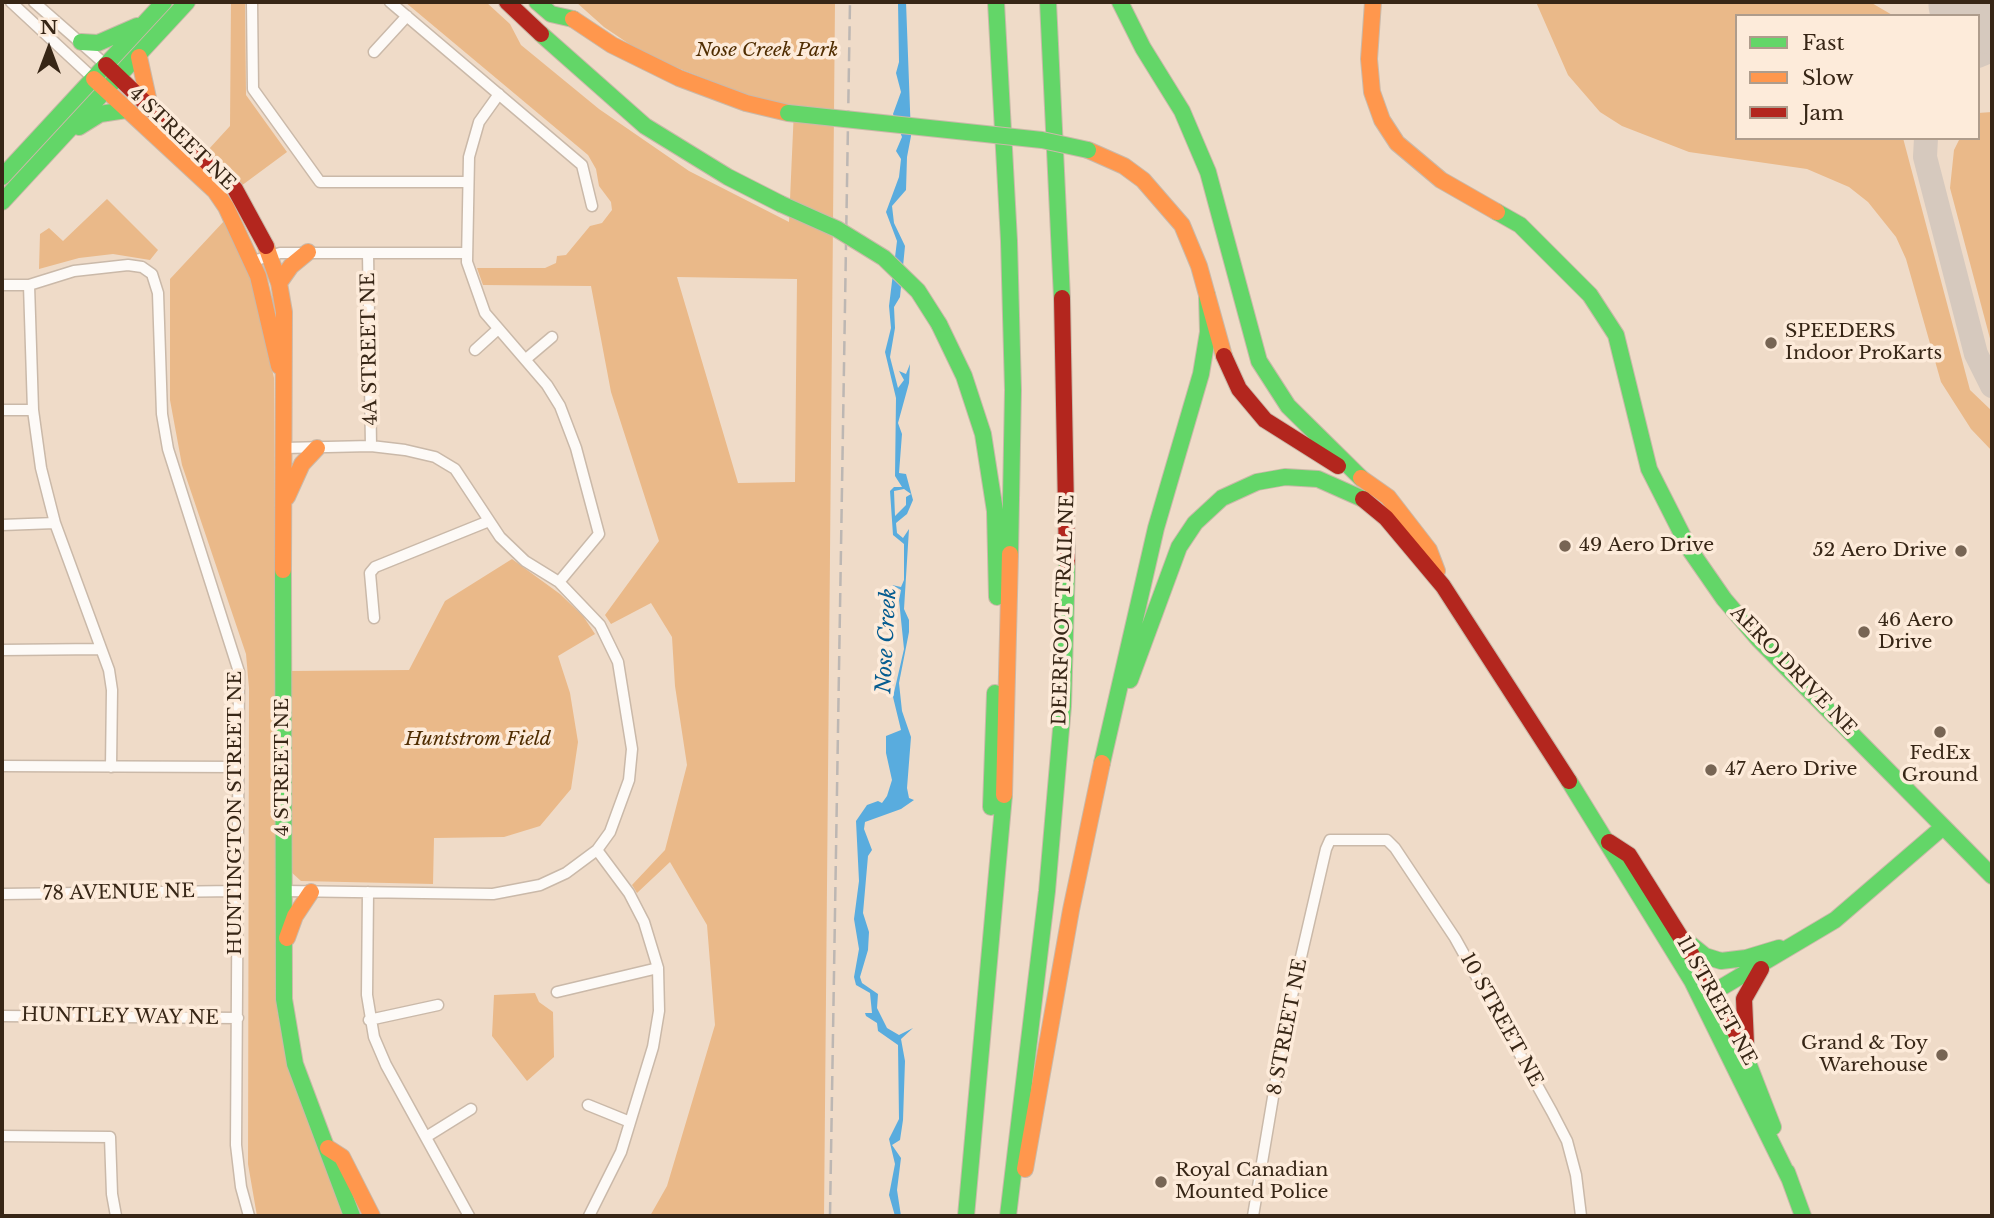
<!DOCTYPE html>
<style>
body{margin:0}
#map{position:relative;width:1994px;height:1218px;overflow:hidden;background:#efdbc8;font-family:"Libre Baskerville",serif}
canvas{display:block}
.frame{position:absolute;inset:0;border:4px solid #372616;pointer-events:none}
.legend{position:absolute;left:1735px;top:14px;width:245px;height:126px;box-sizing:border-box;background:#fdebda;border:2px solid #ae9c8c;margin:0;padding:9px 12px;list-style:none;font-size:21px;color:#372616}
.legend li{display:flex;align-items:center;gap:14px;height:35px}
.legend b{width:35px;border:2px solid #ae9c8c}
.north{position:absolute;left:14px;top:14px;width:70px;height:70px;-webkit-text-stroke:5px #fdebda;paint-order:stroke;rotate:0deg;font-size:19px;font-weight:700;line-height:28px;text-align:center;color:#372616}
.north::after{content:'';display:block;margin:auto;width:24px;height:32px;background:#372616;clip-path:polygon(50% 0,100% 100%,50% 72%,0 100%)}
</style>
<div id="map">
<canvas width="1994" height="1218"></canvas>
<div class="frame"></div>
<ul class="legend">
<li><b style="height:9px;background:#63d668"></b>Fast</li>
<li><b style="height:9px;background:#ff974d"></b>Slow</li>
<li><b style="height:9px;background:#b3261e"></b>Jam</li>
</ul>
<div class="north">N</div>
</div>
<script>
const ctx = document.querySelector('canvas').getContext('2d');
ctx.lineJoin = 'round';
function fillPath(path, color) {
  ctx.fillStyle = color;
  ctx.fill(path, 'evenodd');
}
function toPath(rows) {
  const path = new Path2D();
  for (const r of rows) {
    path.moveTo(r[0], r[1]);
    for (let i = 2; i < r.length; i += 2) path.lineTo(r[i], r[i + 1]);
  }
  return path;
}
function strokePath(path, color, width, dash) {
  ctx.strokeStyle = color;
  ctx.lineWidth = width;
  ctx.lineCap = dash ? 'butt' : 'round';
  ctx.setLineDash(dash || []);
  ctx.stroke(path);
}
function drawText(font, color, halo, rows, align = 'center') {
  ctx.font = font + ' "Libre Baskerville",serif';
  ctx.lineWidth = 7;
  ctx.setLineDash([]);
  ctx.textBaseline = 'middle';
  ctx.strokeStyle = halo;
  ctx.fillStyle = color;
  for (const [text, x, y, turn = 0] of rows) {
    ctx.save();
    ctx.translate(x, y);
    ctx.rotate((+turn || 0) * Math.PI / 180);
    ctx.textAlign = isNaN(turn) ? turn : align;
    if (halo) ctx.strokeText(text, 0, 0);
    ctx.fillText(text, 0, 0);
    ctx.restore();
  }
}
const green = toPath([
 [231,2,245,2,246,95,287,152,241,186,208,150,230,126],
 [405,2,486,2,510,24,521,45,599,109,689,171,789,222,794,109,760,100,647,56,604,27,576,2,835,2,824,1216,650,1216,667,1186,715,1025,707,925,670,862,637,893,632,885,665,850,687,765,675,686,672,637,651,603,611,624,605,615,659,541,611,392,591,286,483,285,477,268,545,268,556,263,557,256,566,255,590,226,602,223,612,210,611,202,599,186,596,169,588,155],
 [677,277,797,279,795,482,738,483],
 [1536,2,1870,2,1894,16,1737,16,1737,138,1903,138,1970,390,1992,411,1992,451,1971,429,1941,382,1906,259,1896,237,1868,202,1849,187,1807,169,1689,152,1622,126,1600,112,1568,75],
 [1992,112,1992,346,1950,188,1954,150,1960,138,1978,138,1978,113],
 [107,199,158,250,150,260,113,254,79,258,39,269,40,234,49,228,63,241],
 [225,220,244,258,257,301,274,378,277,1009,287,1064,345,1216,257,1216,248,1164,249,688,246,654,182,465,170,400,170,279],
 [512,559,560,594,583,616,595,634,558,656,570,693,578,742,571,789,540,826,504,837,434,838,433,884,301,881,290,871,291,671,409,670,445,601],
 [535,993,539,1002,553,1012,554,1057,527,1081,492,1036,494,995]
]);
const water = toPath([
 [898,2,906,2,911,136,907,157,906,190,892,206,894,223,905,246,900,297,894,307,895,328,890,357,898,388,904,380,899,371,906,374,910,364,909,383,898,423,902,434,899,473,906,474,913,500,907,514,896,523,897,533,903,538,909,529,904,609,909,620,909,632,899,683,902,711,911,737,907,788,909,798,914,800,901,809,865,822,864,829,872,850,868,856,863,913,869,932,868,950,860,977,862,983,878,994,877,1008,887,1028,899,1035,913,1028,901,1039,905,1061,903,1120,900,1140,892,1145,901,1158,897,1190,901,1216,895,1216,889,1195,895,1164,889,1139,899,1119,898,1045,878,1031,877,1023,866,1016,865,1013,872,1013,870,993,856,985,854,977,859,949,854,919,859,881,856,821,867,805,878,801,882,803,887,796,892,780,886,753,886,736,901,730,893,697,904,649,899,600,901,590,892,585,901,587,904,580,904,544,893,535,890,491,894,487,902,487,895,476,896,398,885,352,891,328,889,306,897,241,886,212,899,177,901,159,896,151,902,137,893,114,901,92,896,73,899,62],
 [904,489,911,494,906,497,906,505,895,516,894,491]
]);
const taxiway = toPath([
 [1956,2,1960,5],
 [1978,56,1992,50],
 [1926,138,1925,157,1976,354,1992,386]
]);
const runway = toPath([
 [1960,5,1992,23]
]);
const street = toPath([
 [11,2,94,79],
 [34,2,106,65],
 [252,2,253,89,320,182,467,182],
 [390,2,582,165,592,206],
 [374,52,407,16],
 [499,94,479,122,469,157,467,262,485,313,547,385,560,406,576,448,599,534,559,582],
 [368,253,371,446],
 [253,261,280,253,467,253],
 [2,285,29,285,74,271,128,265,142,267,152,274,158,293,162,414,168,449,239,672,236,1145,241,1187,249,1216],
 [29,285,33,410,41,468,55,523],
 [475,350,497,330],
 [526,359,552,337],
 [2,410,33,410],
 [2,525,55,523,109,670,112,690,111,767],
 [374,618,370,573,375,567,489,521],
 [2,650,100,649],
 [2,766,238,767],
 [284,891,493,894,540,885,566,873,597,850,610,832,629,780,632,749,618,662,600,625,559,582,525,561,500,537,455,469,435,457,405,450,371,446,284,448],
 [368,892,367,995,374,1037,386,1065,469,1216],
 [2,894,236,891],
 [557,992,658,968],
 [2,1016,238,1018],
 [369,1020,438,1005],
 [588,1105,630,1122],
 [2,1136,110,1137,112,1194,116,1216],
 [426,1137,471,1109],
 [589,1216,621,1152,653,1047,659,1011,658,968,644,922,629,893,597,850],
 [1253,1216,1285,1026,1326,849,1330,840,1387,840,1395,848,1455,938,1552,1112,1567,1141,1576,1175,1581,1216]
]);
const fast = toPath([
 [537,2,551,14,573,19],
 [996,2,1009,241,1013,390,1010,554],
 [1048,2,1062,298],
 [1120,2,1143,48,1182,111,1208,172,1259,361,1288,406,1361,478],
 [541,34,645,126,728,177,781,204],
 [81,42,98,43,137,26],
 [79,127,100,114,126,110],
 [2,177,164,2],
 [2,202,187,2],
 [1497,212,1520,225,1590,295,1616,335,1649,469,1690,550,1724,599,1759,640,1992,876],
 [939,324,964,376,983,434,995,511,997,597],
 [283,570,284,999,295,1064,352,1216],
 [1130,680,1179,547,1195,523,1222,498,1257,482,1285,477,1318,479,1363,499],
 [1102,763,1156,528,1201,374,1208,332,1207,295],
 [1569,781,1692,981,1790,1180],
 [991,807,995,693],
 [1689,943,1705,956,1721,961,1746,958,1779,948],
 [1707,996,1835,920,1943,827],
 [1738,1037,1773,1127],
 [1787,1172,1803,1216],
 [966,1216,1004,795],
 [1008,1216,1047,891,1063,706,1067,562]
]);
const slow = toPath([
 [1373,2,1369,59,1372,92,1382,120,1397,143,1441,180,1497,212],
 [573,19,612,45,679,78,746,103,788,113],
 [139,57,150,107],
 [94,79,215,191,226,207,258,276,279,366],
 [1088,150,1124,166,1143,180,1182,225,1199,266,1224,356],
 [266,246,279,283,284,312,283,570],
 [279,283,291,266,308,252],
 [1361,478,1388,497,1429,550,1437,571],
 [287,497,302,464,317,448],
 [1004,795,1010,554],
 [287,938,295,916,311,892],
 [328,1148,342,1157,372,1216],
 [1025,1169,1071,910,1102,763]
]);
const jam = toPath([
 [507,2,541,34],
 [106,65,235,189,266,246],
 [1062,298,1067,562],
 [1224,356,1239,389,1265,420,1338,466],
 [1363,499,1386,518,1443,586,1569,781],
 [1609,842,1629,855,1715,992,1738,1037],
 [1746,1043,1744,999,1761,969]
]);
const rail = toPath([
 [830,1216,850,2]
]);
const fastBridge = toPath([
 [788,113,1042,140,1088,150],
 [781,204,837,229,884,258,918,291,939,324]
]);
const markers = [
 [1771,343,7,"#776554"],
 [1565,546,7,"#776554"],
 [1961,551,7,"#776554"],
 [1864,632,7,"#776554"],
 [1940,732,7,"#776554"],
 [1711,770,7,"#776554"],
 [1942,1055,7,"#776554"],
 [1161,1182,7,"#776554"]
];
const parkNames = [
 ["Nose Creek Park",767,51],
 ["Huntstrom Field",478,740]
];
const streetNames = [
 ["4 STREET NE",182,139,44],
 ["4A STREET NE",370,349,-91],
 ["DEERFOOT TRAIL NE",1064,610,-88],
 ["AERO DRIVE NE",1793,671,46],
 ["4 STREET NE",283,767,-90],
 ["HUNTINGTON STREET NE",236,813,-90],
 ["78 AVENUE NE",119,893,-1],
 ["11 STREET NE",1716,1001,61],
 ["HUNTLEY WAY NE",120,1017,1],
 ["10 STREET NE",1501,1020,61],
 ["8 STREET NE",1288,1027,-79]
];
const poiNames = [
 ["SPEEDERS",1785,332],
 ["Indoor ProKarts",1785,354],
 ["49 Aero Drive",1579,546],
 ["52 Aero Drive",1947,551,"right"],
 ["46 Aero",1878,621],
 ["Drive",1878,643],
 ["FedEx",1940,754,"center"],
 ["Ground",1940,776,"center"],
 ["47 Aero Drive",1725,770],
 ["Grand & Toy",1928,1044,"right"],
 ["Warehouse",1928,1066,"right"],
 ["Royal Canadian",1175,1171],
 ["Mounted Police",1175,1193]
];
const waterNames = [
 ["Nose Creek",887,641,-87]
];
fillPath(green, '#eab989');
fillPath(water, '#59acde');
strokePath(taxiway, '#d6c9be', 24);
strokePath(runway, '#d6c9be', 63);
strokePath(street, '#cab9a9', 13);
strokePath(fast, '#cab9a9', 18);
strokePath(slow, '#cab9a9', 18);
strokePath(jam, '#cab9a9', 18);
strokePath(street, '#fdfaf7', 10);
strokePath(fast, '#63d668', 16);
strokePath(slow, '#ff974d', 16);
strokePath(jam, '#b3261e', 16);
strokePath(rail, '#bdb7b3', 2.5, [14, 7]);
strokePath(fastBridge, '#cab9a9', 18, []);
strokePath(fastBridge, '#63d668', 16);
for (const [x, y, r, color] of markers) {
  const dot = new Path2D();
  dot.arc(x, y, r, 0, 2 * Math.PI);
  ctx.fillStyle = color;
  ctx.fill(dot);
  strokePath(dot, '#fdebda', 2.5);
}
drawText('italic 19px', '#502d01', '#fdebda', parkNames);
drawText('19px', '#372616', '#fdebda', streetNames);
drawText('19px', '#372616', '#fdebda', poiNames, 'left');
drawText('italic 21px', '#055c90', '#fdebda', waterNames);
</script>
